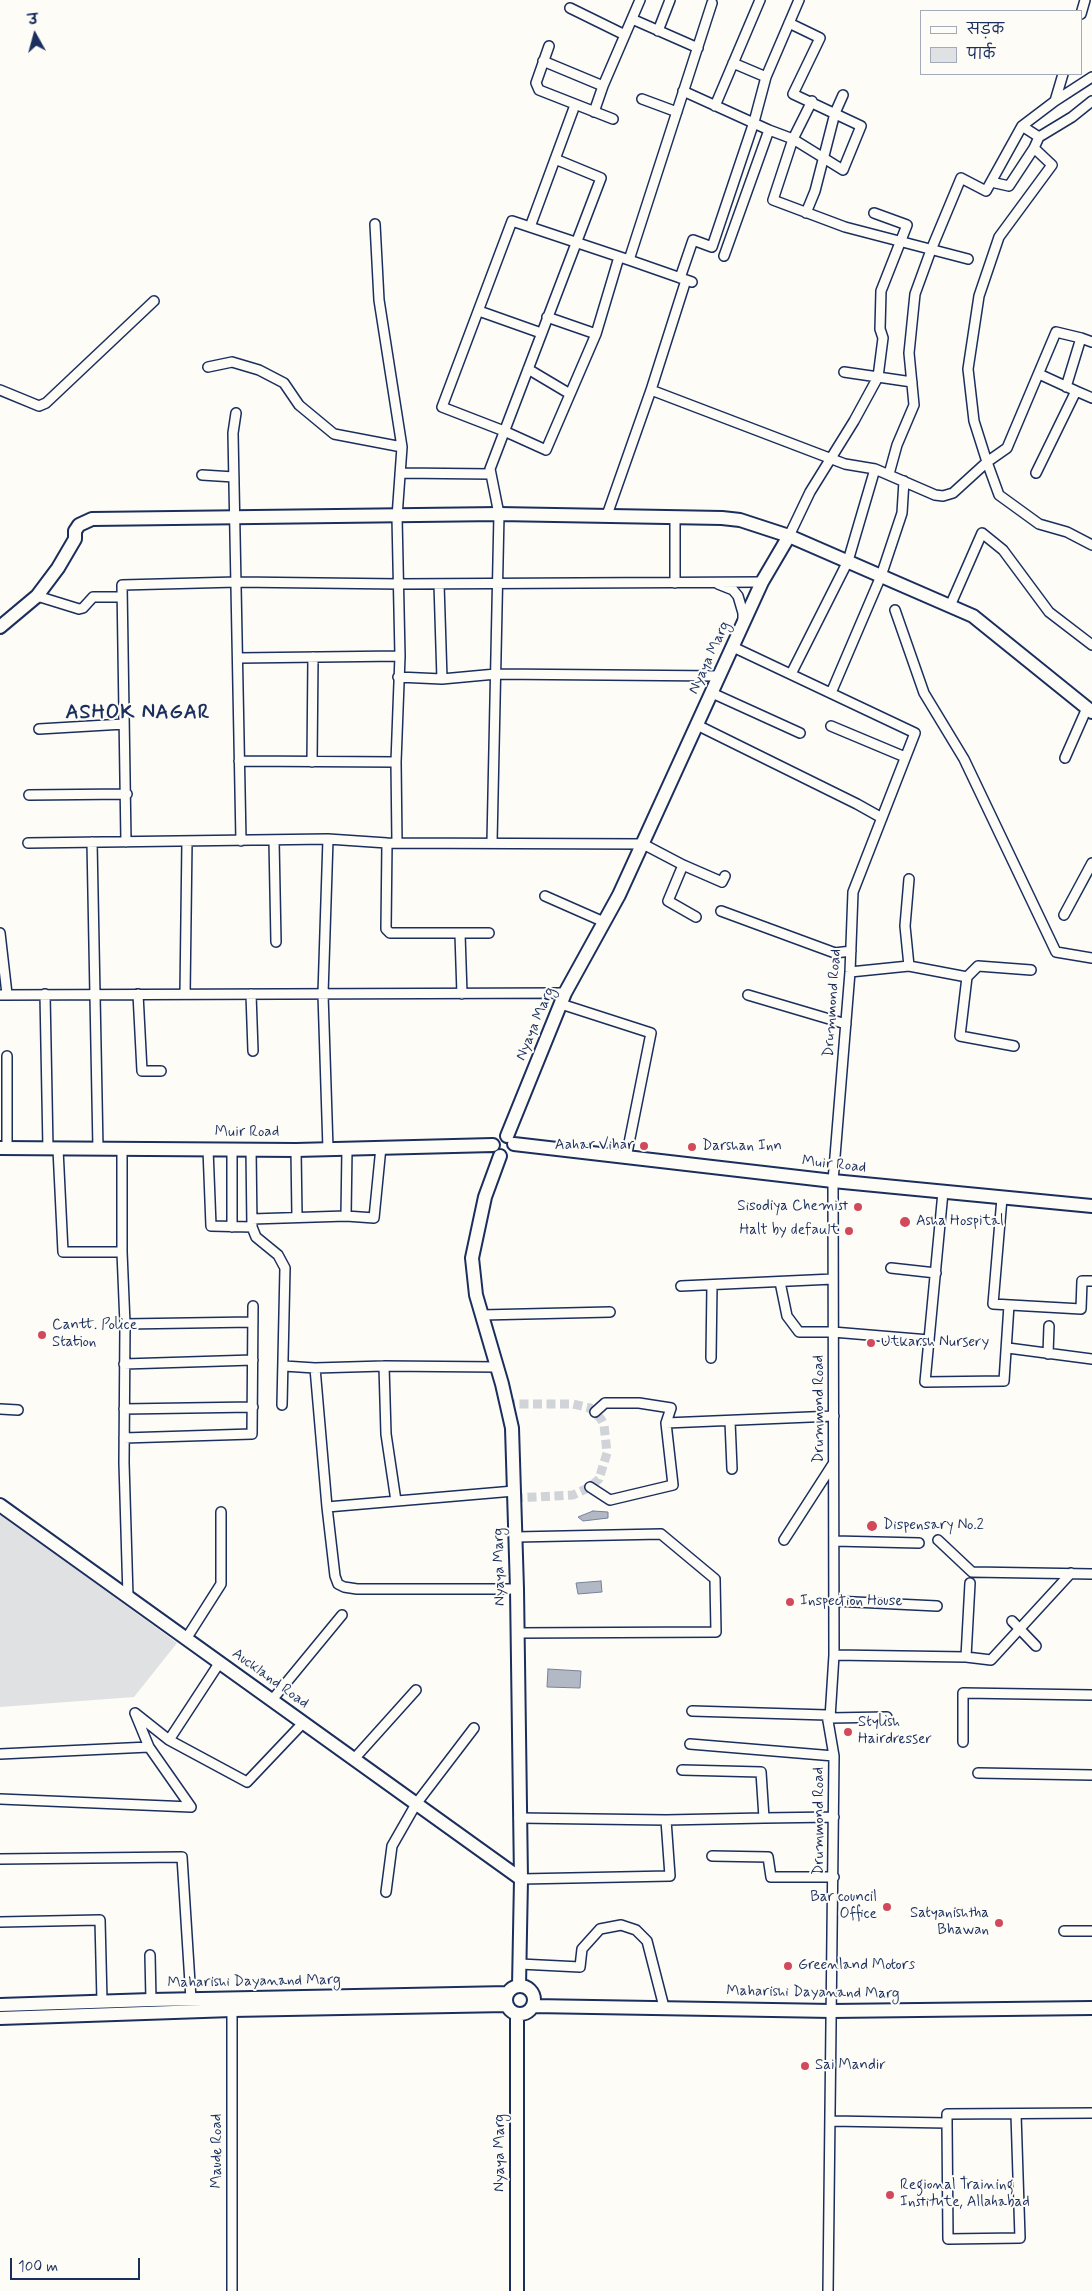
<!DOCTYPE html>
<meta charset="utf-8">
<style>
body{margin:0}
#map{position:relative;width:1092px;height:2291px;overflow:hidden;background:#fdfcf7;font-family:Mynerve,"Playpen Sans Deva",sans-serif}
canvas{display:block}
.legend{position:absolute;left:920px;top:10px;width:162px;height:65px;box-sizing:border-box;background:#fdfcf7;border:1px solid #a3aaba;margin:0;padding:6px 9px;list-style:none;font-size:15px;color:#1b2f5e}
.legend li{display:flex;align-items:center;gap:10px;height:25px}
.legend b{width:25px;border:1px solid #a3aaba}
.north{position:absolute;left:10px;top:10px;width:50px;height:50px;-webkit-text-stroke:4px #fdfcf7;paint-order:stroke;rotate:353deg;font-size:14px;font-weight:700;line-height:20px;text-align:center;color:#1b2f5e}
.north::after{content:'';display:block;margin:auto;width:18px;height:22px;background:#1b2f5e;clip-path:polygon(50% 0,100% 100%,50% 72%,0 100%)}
.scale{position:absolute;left:10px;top:2258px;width:130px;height:22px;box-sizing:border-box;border:2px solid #1b2f5e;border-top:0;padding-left:6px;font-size:15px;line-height:18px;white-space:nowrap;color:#1b2f5e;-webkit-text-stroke:4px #fdfcf7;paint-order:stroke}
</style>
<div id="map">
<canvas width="1092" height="2291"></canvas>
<ul class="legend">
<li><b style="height:6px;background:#fdfcf7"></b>सड़क</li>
<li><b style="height:14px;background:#e0e1e3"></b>पार्क</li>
</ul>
<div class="north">उ</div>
<div class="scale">100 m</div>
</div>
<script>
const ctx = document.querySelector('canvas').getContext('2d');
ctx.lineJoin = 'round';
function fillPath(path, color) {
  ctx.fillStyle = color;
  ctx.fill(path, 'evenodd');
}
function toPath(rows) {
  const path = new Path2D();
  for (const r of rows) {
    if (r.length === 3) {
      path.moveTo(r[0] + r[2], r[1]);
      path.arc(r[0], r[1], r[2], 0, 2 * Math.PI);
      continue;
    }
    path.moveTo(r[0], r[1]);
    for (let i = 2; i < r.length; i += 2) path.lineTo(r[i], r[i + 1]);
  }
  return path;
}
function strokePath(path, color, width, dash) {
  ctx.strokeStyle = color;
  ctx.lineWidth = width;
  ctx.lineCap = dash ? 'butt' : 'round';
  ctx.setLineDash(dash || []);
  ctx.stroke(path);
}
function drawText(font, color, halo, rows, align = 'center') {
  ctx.font = font + ' Mynerve,sans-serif';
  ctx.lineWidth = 4;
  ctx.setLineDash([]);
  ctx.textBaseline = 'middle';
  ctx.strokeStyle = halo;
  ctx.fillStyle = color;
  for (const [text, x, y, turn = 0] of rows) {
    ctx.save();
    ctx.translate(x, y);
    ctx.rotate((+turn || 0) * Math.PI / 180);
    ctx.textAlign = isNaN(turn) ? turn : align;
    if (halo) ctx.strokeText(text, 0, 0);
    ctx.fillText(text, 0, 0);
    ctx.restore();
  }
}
const green = toPath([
 [0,1513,177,1643,134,1697,0,1707]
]);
const water = toPath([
 [593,1511,608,1512,608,1518,583,1521,578,1517,593,1511],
 [601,1581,602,1592,578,1594,576,1583,601,1581],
 [548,1669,581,1671,580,1688,547,1687,548,1669]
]);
const streetTunnel = toPath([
 [506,1404,573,1404,590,1408,601,1419,604,1425,607,1453,599,1479,590,1487,573,1495,515,1498]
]);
const street = toPath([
 [570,8,625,35],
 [1081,14,1085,0],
 [632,19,698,48],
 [658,31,670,0],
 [549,46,536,83,539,90,613,119],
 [543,61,603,86,640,0],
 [733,63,766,77],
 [683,91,769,130,793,139,843,170,861,126,793,94,820,38,789,23],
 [642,99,677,112],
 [812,101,793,139,773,200,845,227,968,259],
 [1055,101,1063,74],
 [715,106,760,0],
 [594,112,603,86],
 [1022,126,1055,101,1092,77],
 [1039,137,1072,117,1092,101],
 [806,213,815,191,835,113,843,95],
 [375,224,379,300,402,447,397,517,400,656,396,762,397,843],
 [530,227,575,105],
 [724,256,769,130],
 [619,257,596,334,546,450,504,431,442,407,512,221,629,260,692,282],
 [629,260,712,3],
 [680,278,693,240,712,247,754,122,766,77,799,0],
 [479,311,541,333],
 [547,317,596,334],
 [1081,338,1056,332,1007,448,987,462,999,495,1039,524,1067,532,1092,545],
 [208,367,232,362,259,370,284,383,299,405,334,434,402,447],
 [528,369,570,394],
 [844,372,912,382],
 [1066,387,1081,338,1092,342],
 [0,390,39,406,46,403,154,301],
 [651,390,686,280],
 [1076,391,1092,398],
 [236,413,233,433,241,841],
 [400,473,491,474],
 [1036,473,1076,391,1039,374],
 [889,474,897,445,914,405,909,353,915,294,931,250,961,178,986,191,1022,126,1039,137,1034,148,1009,186,991,182],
 [202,475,234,477],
 [607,515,651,390,845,464,875,469,935,495,943,496,953,493,987,462,974,421,968,369,979,296,999,237,1052,165,1034,148],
 [675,517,675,583],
 [789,536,810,492,854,421,878,377,883,338,880,329,881,291,907,225,874,213],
 [439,584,442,679],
 [718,584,733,590,738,596,743,613,743,621],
 [37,596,79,609,83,608,93,597,121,597],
 [950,606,982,533,1003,550,1049,612,1092,645],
 [895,610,924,693,964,759,1056,952,1092,958],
 [733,647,915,733,853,892,850,972,833,1181,834,1655,830,1718,827,1715,834,1756,828,2291],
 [239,658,400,656],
 [791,674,848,561,875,469],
 [398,677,442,679,496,674,719,676],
 [712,693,800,733],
 [831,693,881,576,902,513,904,481],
 [697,725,857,804,882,818],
 [831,726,905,757],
 [39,729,124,724],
 [1065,758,1087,708],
 [239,761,396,762],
 [312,762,313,657],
 [29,795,127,794],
 [274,840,276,942],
 [92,842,98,1149],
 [126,842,122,585,237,582,399,584,762,582],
 [492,842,499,514,490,469,601,178,555,159],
 [28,843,328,839,387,843,643,844,683,865,722,882,725,876],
 [387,843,386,929,390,933,489,933],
 [683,865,668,901,696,917],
 [545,896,604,922],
 [721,911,835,953,851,951],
 [1064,915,1092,863],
 [0,933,7,994],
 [460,934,462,994],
 [909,966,905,926,909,879],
 [850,972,909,966,967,977,978,966,1031,970],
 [967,977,960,1036,1014,1046],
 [45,994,48,1149],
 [138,994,142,1071,161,1071],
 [185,994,187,841],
 [251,994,253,1051],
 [0,995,565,993],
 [748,995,846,1024],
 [561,1004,651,1033,626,1158],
 [7,1056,7,1148],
 [58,1149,63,1252,122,1252],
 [208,1149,211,1226,252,1227],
 [251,1149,252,1227,256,1237,278,1255,285,1268,282,1405],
 [328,1149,323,994,328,839],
 [122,1150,122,1252,125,1324,124,1463,128,1597],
 [232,1150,232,1227],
 [296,1150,297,1217],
 [943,1192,925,1382,1004,1381,1009,1305],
 [1002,1198,993,1304,1081,1309,1082,1281,1092,1281],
 [346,1216,347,1149],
 [252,1219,346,1216,374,1218,381,1147],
 [891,1268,936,1273],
 [780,1282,787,1316,799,1332,833,1332,929,1340],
 [681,1286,833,1279],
 [482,1315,610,1312],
 [125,1324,253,1322],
 [1008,1348,1092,1359],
 [1048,1354,1049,1326],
 [711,1358,712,1285],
 [124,1364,253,1360],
 [284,1366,315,1368,384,1366,497,1367],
 [384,1366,386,1434,396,1501],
 [315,1368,327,1507,335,1576,338,1584,344,1587,357,1589,517,1589],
 [0,1409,18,1410],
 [124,1409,253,1407],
 [595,1412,605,1403,639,1403,671,1408,666,1423,834,1416],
 [730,1421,732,1469],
 [124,1438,252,1434,253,1306],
 [590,1487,610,1500,673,1485,666,1423],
 [327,1507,514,1491],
 [516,1537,661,1534,715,1579,716,1632,517,1633],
 [784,1540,833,1464],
 [938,1540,972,1572,1092,1574],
 [834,1541,919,1543],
 [834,1601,937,1606],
 [1012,1621,1036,1646],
 [186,1639,221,1584,221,1512],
 [834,1655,966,1657,970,1583],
 [966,1657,991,1660,1071,1573],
 [272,1700,342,1615],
 [692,1711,827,1715],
 [830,1718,887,1717],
 [169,1740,220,1662],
 [963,1742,963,1693,1092,1695],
 [690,1744,834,1756],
 [0,1754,149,1747],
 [354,1759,416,1690],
 [682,1770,761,1772,764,1818,834,1817],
 [978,1773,1092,1775],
 [0,1799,191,1807],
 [191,1807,149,1747,135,1713,169,1740,247,1782,303,1723],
 [519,1818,666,1820,670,1876,521,1879],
 [666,1820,764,1818],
 [712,1856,768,1857,771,1877,834,1877],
 [0,1859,182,1857,191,1999],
 [386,1892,392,1846,416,1804,474,1728],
 [0,1922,100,1920,102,2001],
 [1064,1931,1092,1931],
 [150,1955,151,2000],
 [520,1964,580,1967,582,1949,600,1929,621,1925,636,1930,647,1941,664,2007],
 [232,2010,232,2291],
 [831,2121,947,2123,947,2114,1092,2113],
 [947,2123,948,2239,1020,2238,1016,2114]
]);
const secondary = toPath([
 [0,627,37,596,58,568,75,539,75,531,79,525,92,519,499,514,722,518,740,520,789,536,973,616,1092,712],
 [507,1136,565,993,619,895,762,582,789,536],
 [514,1144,833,1181,1092,1206],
 [0,1148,296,1150,493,1145],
 [500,1156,485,1197,472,1258,476,1295,502,1384,512,1428,517,1589,521,1879,519,1986],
 [0,1505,521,1879],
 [520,2000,14],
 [0,2005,151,2000,508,1993],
 [533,2006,832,2011,1092,2008],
 [517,2014,517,2291],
 [0,2018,232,2010,507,2005]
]);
const markers = [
 [644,1146,5,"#d1495b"],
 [692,1147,5,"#d1495b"],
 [858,1207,5,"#d1495b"],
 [905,1222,6,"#d1495b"],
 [849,1231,5,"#d1495b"],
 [42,1335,5,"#d1495b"],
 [871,1343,5,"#d1495b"],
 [872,1526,6,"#d1495b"],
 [790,1602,5,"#d1495b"],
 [848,1732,5,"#d1495b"],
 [887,1907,5,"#d1495b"],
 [999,1923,5,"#d1495b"],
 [788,1966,5,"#d1495b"],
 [805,2066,5,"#d1495b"],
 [890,2195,5,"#d1495b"]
];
const streetNames = [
 ["Nyaya Marg",710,658,-65],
 ["Drummond Road",833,1003,-86],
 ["Nyaya Marg",536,1024,-67],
 ["Muir Road",247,1133],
 ["Muir Road",834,1165,6],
 ["Drummond Road",820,1409,-90],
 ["Nyaya Marg",500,1567,-91],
 ["Auckland Road",270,1679,36],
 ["Drummond Road",820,1821,-90],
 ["Maharishi Dayanand Marg",254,1982,-1],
 ["Maharishi Dayanand Marg",813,1993,1],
 ["Maude Road",218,2151,-90],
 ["Nyaya Marg",501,2153,-90]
];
const poiNames = [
 ["Aahar Vihar",634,1146,"right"],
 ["Darshan Inn",702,1147],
 ["Sisodiya Chemist",848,1207,"right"],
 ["Asha Hospital",916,1222],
 ["Halt by default",839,1231,"right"],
 ["Cantt. Police",52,1326],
 ["Station",52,1343],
 ["Utkarsh Nursery",881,1343],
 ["Dispensary No.2",883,1526],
 ["Inspection House",800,1602],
 ["Stylish",858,1723],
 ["Hairdresser",858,1740],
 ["Bar council",877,1898,"right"],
 ["Office",877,1915,"right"],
 ["Satyanishtha",989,1914,"right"],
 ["Bhawan",989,1931,"right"],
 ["Greenland Motors",798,1966],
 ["Sai Mandir",815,2066],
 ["Regional Training",900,2186],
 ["Institute, Allahabad",900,2203]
];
const districtNames = [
 ["ASHOK NAGAR",138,714]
];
fillPath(green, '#e0e1e3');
fillPath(water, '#b3b8c5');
strokePath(water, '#76819c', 1);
strokePath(streetTunnel, '#d0d3d8', 9, [9, 4.5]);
strokePath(street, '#1b2f5e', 12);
strokePath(secondary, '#1b2f5e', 16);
strokePath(street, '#fdfcf7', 9);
strokePath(secondary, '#fdfcf7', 12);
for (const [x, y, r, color] of markers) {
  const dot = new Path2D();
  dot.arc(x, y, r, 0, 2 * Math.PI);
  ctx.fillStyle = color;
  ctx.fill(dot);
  strokePath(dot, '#fdfcf7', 2);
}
drawText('15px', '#1b2f5e', '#fdfcf7', streetNames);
drawText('15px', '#1b2f5e', '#fdfcf7', poiNames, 'left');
ctx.letterSpacing = '1px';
drawText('bold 20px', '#1b2f5e', '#fdfcf7', districtNames);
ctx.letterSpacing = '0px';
</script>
